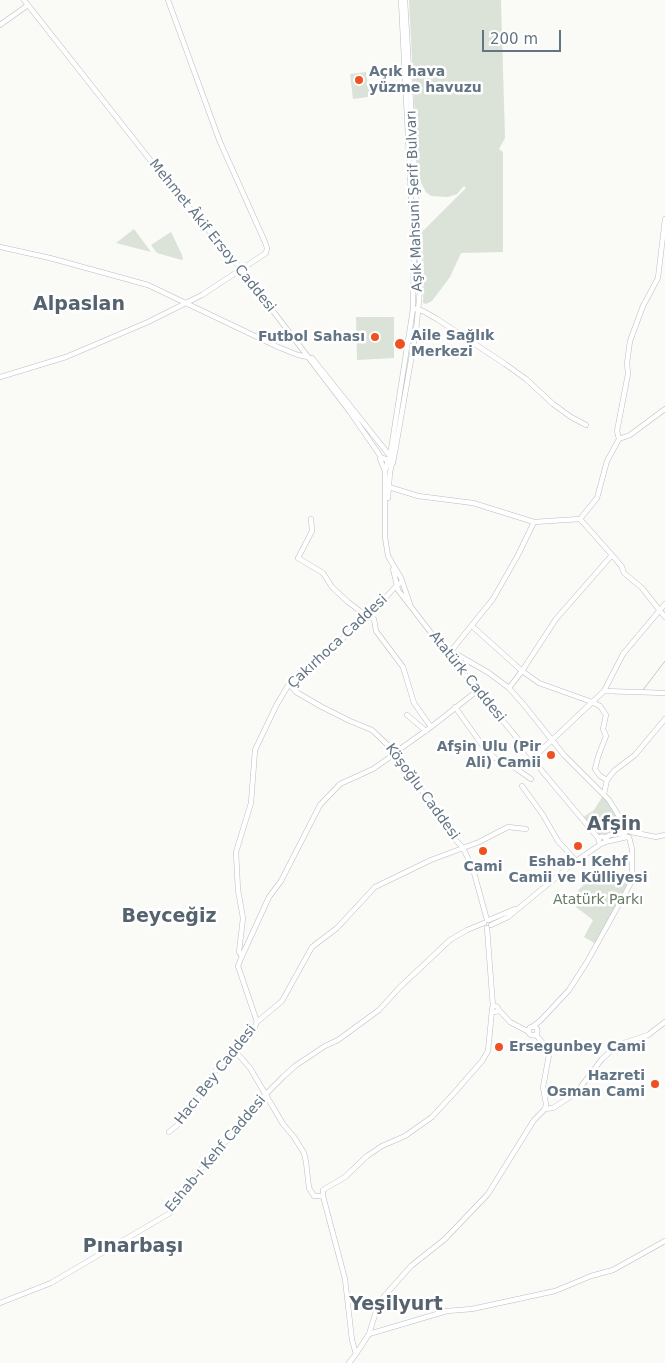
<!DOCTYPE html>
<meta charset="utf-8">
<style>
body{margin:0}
#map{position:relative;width:665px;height:1363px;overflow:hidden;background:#fafaf7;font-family:"DejaVu Sans",sans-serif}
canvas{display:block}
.scale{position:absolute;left:482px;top:30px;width:79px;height:22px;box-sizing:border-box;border:2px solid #637584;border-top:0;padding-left:6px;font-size:15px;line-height:18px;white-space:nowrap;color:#637584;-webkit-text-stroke:4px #fff;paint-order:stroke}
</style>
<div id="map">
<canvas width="665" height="1363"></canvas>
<div class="scale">200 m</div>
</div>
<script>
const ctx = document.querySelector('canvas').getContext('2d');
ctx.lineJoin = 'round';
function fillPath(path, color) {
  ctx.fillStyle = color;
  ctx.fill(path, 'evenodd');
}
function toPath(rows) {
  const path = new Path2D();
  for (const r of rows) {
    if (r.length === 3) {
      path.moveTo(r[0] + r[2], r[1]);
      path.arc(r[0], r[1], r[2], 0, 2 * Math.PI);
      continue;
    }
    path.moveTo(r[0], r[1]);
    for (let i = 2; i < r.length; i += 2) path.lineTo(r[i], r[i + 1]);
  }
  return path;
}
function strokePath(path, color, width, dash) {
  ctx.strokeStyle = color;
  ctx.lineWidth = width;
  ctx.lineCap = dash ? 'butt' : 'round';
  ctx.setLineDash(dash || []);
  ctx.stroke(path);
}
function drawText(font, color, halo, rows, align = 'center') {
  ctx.font = font + ' "DejaVu Sans",sans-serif';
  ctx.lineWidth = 5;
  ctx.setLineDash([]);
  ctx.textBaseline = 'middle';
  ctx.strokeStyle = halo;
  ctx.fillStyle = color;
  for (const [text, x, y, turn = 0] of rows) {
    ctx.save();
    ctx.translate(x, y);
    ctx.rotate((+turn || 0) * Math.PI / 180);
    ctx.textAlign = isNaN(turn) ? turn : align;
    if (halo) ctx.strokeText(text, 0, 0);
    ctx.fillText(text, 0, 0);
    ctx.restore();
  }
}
const green = toPath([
 [409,0,501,0,505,138,499,149,503,152,503,252,461,253,450,277,432,301,426,304,423,303,424,271,422,232,466,188,464,186,457,194,448,197,431,196,426,192,418,177],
 [366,72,368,86,371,86,371,92,368,92,368,97,353,99,350,74],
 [134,229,151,252,116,243],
 [171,232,182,255,183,259,182,260,157,253,151,245],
 [356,317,394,317,394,358,357,360],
 [604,794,628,831,610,835,603,834,599,836,582,818,594,810],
 [598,870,610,883,624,871,632,881,596,944,584,937,593,920,568,901]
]);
const stream = toPath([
 [643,690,665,661]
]);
const secondary = toPath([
 [24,0,166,180,241,269,350,412,381,457,387,460,387,465,390,466,393,463],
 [401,0,414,254,413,309,390,456,385,471,385,537,388,556,401,578,411,607],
 [0,25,28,5],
 [0,247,50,258,148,285,278,347,298,355,308,357],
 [416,309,423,311,437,319,505,364,526,379,553,404,571,417,586,425],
 [312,358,390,456,394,459],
 [0,377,66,357,148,322,202,295,266,253,267,248,265,242,220,142,168,0],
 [619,439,617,431,628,374,627,363,630,341,643,306,658,278,665,219],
 [380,459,385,471],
 [389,487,418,496,473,503,534,522,580,519,597,498,607,461,619,439,630,435,665,409],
 [388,498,390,472,395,452,416,331,421,280,405,0],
 [311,519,312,531,309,537,298,558,323,573,332,587,348,602,368,617,374,619,376,631,403,667,414,703,431,727],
 [580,519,612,555,622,567,624,573,642,588,665,617],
 [393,569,398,590,435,638,531,755,542,771,599,839],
 [472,626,522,671,539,683,592,702,600,706,606,715,603,729,606,736,598,757,595,769,600,776,607,780],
 [451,651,493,599,518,555,534,522],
 [448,654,451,651,489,673,509,688,524,705,564,755,609,800,628,831],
 [289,684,296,692,322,707,350,721,372,730,396,753,454,838,463,848,473,869,487,920],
 [509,688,522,671,556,619,612,555],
 [604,691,665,693],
 [455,707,485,749,495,758,508,763,531,779],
 [407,715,426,731],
 [533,758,604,691,623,654,665,604],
 [522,786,543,815,558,841,576,861],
 [604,794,607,780,614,771,635,755,665,719],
 [631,832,656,837,665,835],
 [602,840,3.5],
 [605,838,610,835,625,833],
 [605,842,627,837],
 [489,920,515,909],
 [491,925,508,917,576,861,601,844],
 [487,928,493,1007],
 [242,956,269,897,281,881,320,805,340,784,373,769,396,753,400,749,431,727,477,691],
 [495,1009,3],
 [498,1009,510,1022,529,1032],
 [257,1022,238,966,242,956,239,952,243,918,238,890,236,852,251,803,255,750,277,704,289,684,368,617,396,586,402,582],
 [533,1031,4.5],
 [532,1027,541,1020,569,990,587,962,632,881,632,849,629,837],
 [536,1035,547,1048,549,1055,543,1087,546,1104,545,1109],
 [235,1051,250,1068,283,1124,294,1137,304,1153,306,1162,309,1188,314,1196,323,1196],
 [545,1109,553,1108,576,1093,602,1059,612,1050,621,1044,648,1035,665,1022],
 [169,1132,186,1118,213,1074,221,1064,252,1033,257,1022,282,1001,312,947,337,928,375,887,431,860,479,842,508,827,526,829],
 [0,1303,51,1283,170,1213,179,1203,202,1168,239,1127,254,1106,284,1076,295,1066,325,1046,338,1040,379,1010,399,988,450,940,467,930,484,923],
 [369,1334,447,1311,472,1309,555,1291,591,1276,613,1270,665,1241],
 [356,1354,369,1334,379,1302,411,1266,445,1239,488,1194,534,1120,545,1109],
 [349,1363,356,1354,352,1340,345,1279,323,1196,323,1190,345,1177,367,1156,382,1146,405,1136,432,1117,455,1092,482,1061,488,1051,492,1010]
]);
const markers = [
 [359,80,5,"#ee5223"],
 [375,337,5,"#ee5223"],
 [400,344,6,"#ee5223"],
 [551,755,5,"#ee5223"],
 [578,846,5,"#ee5223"],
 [483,851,5,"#ee5223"],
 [499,1047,5,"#ee5223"],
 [655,1084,5,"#ee5223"]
];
const poiNames = [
 ["Açık hava",369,72],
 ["yüzme havuzu",369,88],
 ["Aile Sağlık",411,336],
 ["Merkezi",411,352],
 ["Futbol Sahası",365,337,"right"],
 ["Afşin Ulu (Pir",541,747,"right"],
 ["Ali) Camii",541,763,"right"],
 ["Eshab-ı Kehf",578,862,"center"],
 ["Camii ve Külliyesi",578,878,"center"],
 ["Cami",483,867,"center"],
 ["Ersegunbey Cami",509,1047],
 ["Hazreti",645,1076,"right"],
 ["Osman Cami",645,1092,"right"]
];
const streetNames = [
 ["Aşık Mahsuni Şerif Bulvarı",415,201,-92],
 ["Mehmet Âkif Ersoy Caddesi",212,236,51],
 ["Çakırhoca Caddesi",338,642,-43],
 ["Atatürk Caddesi",467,677,51],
 ["Köşoğlu Caddesi",422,792,54],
 ["Hacı Bey Caddesi",216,1075,-52],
 ["Eshab-ı Kehf Caddesi",216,1154,-50]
];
const parkNames = [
 ["Atatürk Parkı",598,900]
];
const districtNames = [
 ["Alpaslan",79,305],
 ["Afşin",614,825],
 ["Beyceğiz",169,917],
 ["Pınarbaşı",133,1247],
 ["Yeşilyurt",396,1305]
];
fillPath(green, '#dbe2d8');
strokePath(stream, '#becbcf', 1);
strokePath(secondary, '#b9bfc3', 5.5);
strokePath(secondary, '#fff', 4.5);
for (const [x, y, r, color] of markers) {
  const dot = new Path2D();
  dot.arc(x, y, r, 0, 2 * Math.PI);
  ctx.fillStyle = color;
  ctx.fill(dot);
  strokePath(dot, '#fff', 2);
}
drawText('bold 14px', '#637584', '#fff', poiNames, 'left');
drawText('14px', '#637584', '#fff', streetNames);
drawText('14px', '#667b62', '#fff', parkNames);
drawText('bold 19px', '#55636f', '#fff', districtNames);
</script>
